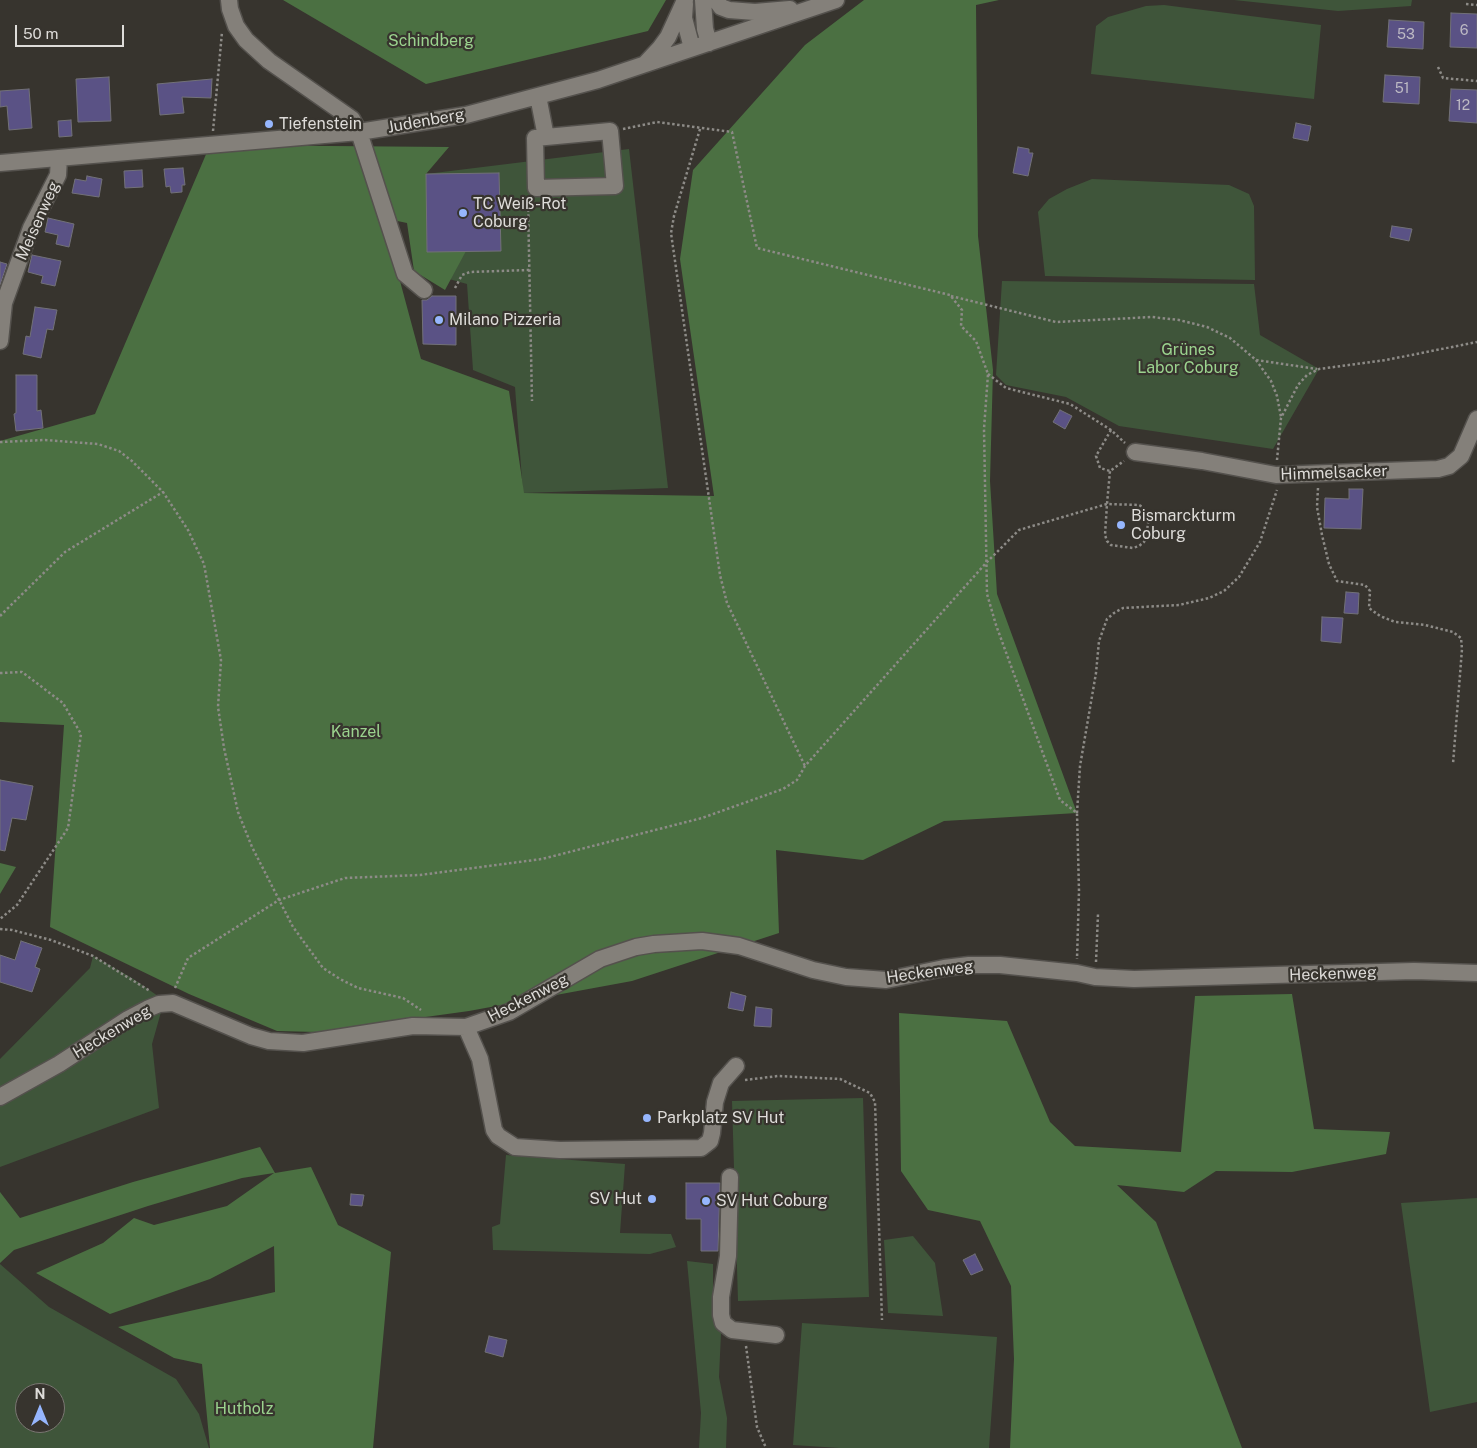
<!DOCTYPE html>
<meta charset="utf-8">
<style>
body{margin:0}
#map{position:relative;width:1477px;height:1448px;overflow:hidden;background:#37342e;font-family:"Public Sans",sans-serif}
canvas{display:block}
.north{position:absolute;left:15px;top:1383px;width:50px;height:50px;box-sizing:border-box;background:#37342e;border:1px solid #7a7772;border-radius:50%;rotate:0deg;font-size:14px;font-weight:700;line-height:20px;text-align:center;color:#dedcd9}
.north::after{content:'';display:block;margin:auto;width:18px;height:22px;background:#96b6fd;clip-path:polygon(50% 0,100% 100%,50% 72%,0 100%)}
.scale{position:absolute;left:15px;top:25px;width:109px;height:22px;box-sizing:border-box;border:2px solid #dedcd9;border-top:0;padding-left:6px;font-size:15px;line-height:18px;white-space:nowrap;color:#dedcd9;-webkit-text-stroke:4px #37342e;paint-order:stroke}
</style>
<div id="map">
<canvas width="1477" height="1448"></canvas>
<div class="north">N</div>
<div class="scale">50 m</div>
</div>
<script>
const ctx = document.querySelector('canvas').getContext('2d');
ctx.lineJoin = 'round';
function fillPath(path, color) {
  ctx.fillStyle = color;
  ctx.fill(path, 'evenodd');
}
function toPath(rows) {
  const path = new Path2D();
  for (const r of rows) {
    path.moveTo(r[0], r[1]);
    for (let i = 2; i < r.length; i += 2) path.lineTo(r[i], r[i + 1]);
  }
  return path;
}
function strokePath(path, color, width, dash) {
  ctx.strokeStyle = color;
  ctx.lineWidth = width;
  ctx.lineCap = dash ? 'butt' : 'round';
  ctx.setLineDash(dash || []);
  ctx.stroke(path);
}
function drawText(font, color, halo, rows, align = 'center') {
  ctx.font = font + ' "Public Sans",sans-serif';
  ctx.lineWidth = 4.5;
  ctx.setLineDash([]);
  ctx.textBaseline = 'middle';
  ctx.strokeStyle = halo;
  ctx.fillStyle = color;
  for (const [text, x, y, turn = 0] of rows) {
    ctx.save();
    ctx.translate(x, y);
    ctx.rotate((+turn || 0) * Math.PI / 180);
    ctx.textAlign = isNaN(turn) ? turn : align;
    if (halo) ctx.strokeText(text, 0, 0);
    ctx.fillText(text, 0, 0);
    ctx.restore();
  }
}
const green = toPath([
 [1234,0,1412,0,1411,6,1338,11],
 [1164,5,1321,25,1314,99,1091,74,1096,26,1108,17,1146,6],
 [629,149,668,488,523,493,515,387,473,370,467,284,431,274,411,186,426,174],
 [1092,179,1229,185,1249,194,1254,206,1255,280,1045,276,1038,212,1049,199,1067,189],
 [1002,281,1254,284,1260,335,1319,369,1273,449,1119,426,1066,397,1006,385,996,375],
 [93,956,132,978,168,1003,0,1097,0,1059,90,968],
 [161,1012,152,1044,159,1108,0,1167,0,1105,133,1023],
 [863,1098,869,1297,738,1301,732,1101],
 [506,1155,625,1164,620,1233,671,1234,676,1247,650,1254,493,1250,492,1227,500,1224],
 [1477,1198,1477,1402,1430,1412,1401,1203],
 [913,1236,935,1263,943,1316,888,1313,884,1240],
 [687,1261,713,1264,713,1294,721,1333,719,1377,727,1418,726,1448,699,1448,701,1413],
 [0,1264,49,1307,176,1379,199,1414,209,1448,0,1448],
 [25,1393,55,1393,55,1423,25,1423],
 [802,1323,997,1337,989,1448,840,1448,793,1445]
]);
const forest = toPath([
 [283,0,666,0,648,31,426,84],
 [864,0,999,0,976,5,978,236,993,370,990,481,997,594,1077,813,944,821,863,860,776,850,779,933,632,981,469,1011,317,1032,277,1031,189,994,50,927,64,725,0,722,0,441,95,414,210,145,449,147,426,174,427,252,466,251,445,290,414,271,407,223,383,218,421,359,509,391,524,493,714,496,680,259,693,170,805,45],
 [0,863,16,867,0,894],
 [1292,994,1314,1129,1390,1132,1386,1154,1292,1172,1216,1171,1184,1192,1117,1185,1156,1222,1242,1448,1010,1448,1014,1359,1011,1286,980,1221,928,1210,901,1171,899,1013,1007,1021,1050,1122,1075,1146,1181,1152,1195,996],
 [260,1147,275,1173,311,1167,338,1225,391,1252,373,1448,210,1448,202,1364,174,1358,118,1327,275,1292,274,1246,210,1279,110,1314,36,1273,103,1243,134,1218,154,1225,227,1206,274,1173,242,1178,148,1206,14,1250,0,1263,0,1192,20,1218,133,1182]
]);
const building = toPath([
 [1451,13,1477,14,1477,48,1450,47,1451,13],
 [1389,20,1424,22,1423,49,1387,47,1389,20],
 [1385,75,1420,77,1419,104,1383,102,1385,75],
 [109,77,111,121,78,122,76,79,109,77],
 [212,79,211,98,182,97,184,113,160,115,157,84,212,79],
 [29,89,32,128,9,130,7,106,0,107,0,91,29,89],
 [1451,89,1477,90,1477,123,1449,121,1451,89],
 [71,120,72,136,59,137,58,121,71,120],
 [1296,123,1311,126,1308,141,1293,138,1296,123],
 [1018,147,1029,149,1029,153,1033,153,1028,176,1013,173,1018,147],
 [183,168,185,185,182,185,182,192,171,193,170,186,166,187,164,169,183,168],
 [142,170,143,187,125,188,124,171,142,170],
 [499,173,501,251,427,252,426,174,499,173],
 [87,176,102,179,99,197,72,193,75,179,86,181,87,176],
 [48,218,74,224,69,247,56,244,58,235,45,232,48,218],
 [1392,226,1412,229,1409,241,1390,237,1392,226],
 [32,255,61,261,55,286,41,283,43,276,28,272,32,255],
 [0,262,7,264,0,285,0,262],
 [432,296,456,296,456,345,423,344,422,300,427,300,432,296],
 [35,307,57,310,53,330,47,329,41,358,23,354,26,336,30,337,35,307],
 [16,375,37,375,37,411,41,410,43,428,16,431,14,414,16,413,16,375],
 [1060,410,1072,416,1065,429,1053,422,1060,410],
 [1349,489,1363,489,1361,529,1324,528,1325,498,1349,499,1349,489],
 [1346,592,1359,593,1358,614,1344,613,1346,592],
 [1322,617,1343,618,1341,643,1321,641,1322,617],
 [0,780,33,786,26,820,12,818,5,851,0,850,0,780],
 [21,941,42,948,35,967,40,969,32,992,0,982,0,955,15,960,21,941],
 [731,992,746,996,743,1011,728,1008,731,992],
 [756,1007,772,1009,771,1027,754,1026,756,1007],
 [686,1183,720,1183,718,1251,701,1251,701,1219,686,1219,686,1183],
 [351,1194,364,1195,362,1206,350,1205,351,1194],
 [975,1254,983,1270,971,1275,963,1260,975,1254],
 [489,1336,507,1340,503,1357,485,1352,489,1336]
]);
const path = toPath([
 [1466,4,1477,5],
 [1438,67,1443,78,1477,81],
 [623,129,657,122,732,132,757,248,950,295,962,310,961,326,976,341,988,374,984,429,987,594,996,625,1060,800,1077,813,1079,891,1077,959],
 [700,129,674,216,671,233,720,575,727,603,805,766],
 [213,131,222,32],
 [530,200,528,203,532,401],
 [455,288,462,275,470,272,530,270],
 [951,296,1056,322,1152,317,1179,320,1207,327,1230,338,1256,360,1317,369],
 [1256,360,1271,381,1277,396,1281,417],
 [988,374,1006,388,1070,404,1111,430,1125,443],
 [1111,430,1096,456,1100,468,1110,471,1124,461],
 [0,442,45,440,98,444,119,451,132,461,163,492,188,530,204,564,221,660,218,707,224,748,238,812,252,847,293,927,323,968,340,979,358,988,403,998,421,1010],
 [1277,460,1281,418,1298,385,1307,375,1319,369,1386,360,1477,342],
 [1318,488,1317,507,1322,535,1329,564,1337,581,1365,585,1370,591,1369,608,1380,616,1395,622,1425,625,1453,632,1461,638,1462,649,1453,764],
 [0,616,65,552,163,492],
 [0,673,22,672,63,703,81,734,68,828,17,905,0,919],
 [1077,813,1080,766,1096,673,1099,641,1107,619,1114,613,1123,608,1179,605,1209,598,1224,591,1239,577,1260,542,1277,490],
 [0,929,12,930,51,940,93,956,150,991],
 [1096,962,1098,914],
 [175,988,188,958,279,900,345,878,420,875,542,859,702,818,783,789,797,780,805,766,986,563,1019,530,1107,504,1139,505,1143,507,1149,516,1146,538,1144,542,1139,546,1133,548,1111,545,1107,541,1105,535,1107,504,1110,471],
 [745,1080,778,1076,840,1079,870,1093,875,1102,882,1320],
 [746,1346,757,1427,766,1448]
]);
const minor = toPath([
 [229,0,230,9,236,26,246,40,269,61,352,119,359,132,405,274,424,290],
 [703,0,705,29,709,43],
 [716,0,721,7,729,10,755,12,790,9],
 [685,4,684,18,692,48],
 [646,63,660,48,668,37,685,0],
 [538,96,546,137,610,131,615,186,536,188,535,138,546,137],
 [0,163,359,132,466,115,598,80,836,0],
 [0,341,4,303,31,228,58,175,59,158],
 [1135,452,1202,461,1276,475,1438,469,1449,466,1461,456,1477,419],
 [466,1027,480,1059,494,1130,498,1136,515,1147,560,1150,701,1148,710,1141,712,1133,715,1102,721,1083,736,1066],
 [0,1097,59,1064,128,1019,147,1009,159,1004,173,1003,251,1036,269,1041,303,1043,413,1026,466,1027,509,1012,600,959,636,947,654,944,702,941,739,946,813,970,846,977,886,980,944,968,969,965,1000,965,1077,973,1095,977,1134,979,1414,971,1477,973],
 [730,1177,728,1256,721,1297,721,1315,723,1323,732,1330,776,1335]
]);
const markers = [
 [269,124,5,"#96b6fd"],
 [463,213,5,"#96b6fd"],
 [439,320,5,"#96b6fd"],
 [1121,525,5,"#96b6fd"],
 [647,1118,5,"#96b6fd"],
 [652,1199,5,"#96b6fd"],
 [706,1201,5,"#96b6fd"]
];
const numberNames = [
 ["6",1464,31],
 ["53",1406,35],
 ["51",1402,89],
 ["12",1463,106]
];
const parkNames = [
 ["Schindberg",431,41],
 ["Grünes",1188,350],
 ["Labor Coburg",1188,368],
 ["Kanzel",356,732],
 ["Hutholz",244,1409]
];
const streetNames = [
 ["Judenberg",426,121,-10],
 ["Meisenweg",38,221,-66],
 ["Himmelsacker",1334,473,-2],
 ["Heckenweg",930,972,-8],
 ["Heckenweg",1333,974,-2],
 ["Heckenweg",528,998,-27],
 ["Heckenweg",112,1032,-31]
];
const poiNames = [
 ["Tiefenstein",279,124],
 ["TC Weiß-Rot",473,204],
 ["Coburg",473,222],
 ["Milano Pizzeria",449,320],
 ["Bismarckturm",1131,516],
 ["Coburg",1131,534],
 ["Parkplatz SV Hut",657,1118],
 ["SV Hut",642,1199,"right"],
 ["SV Hut Coburg",716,1201]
];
fillPath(green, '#3f553a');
fillPath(forest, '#4b7042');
fillPath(building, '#5a5285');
strokePath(building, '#727178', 1);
strokePath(minor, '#54514d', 19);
strokePath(path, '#8d8b87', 2.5, [2.5, 2.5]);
strokePath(minor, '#84807a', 16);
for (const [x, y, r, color] of markers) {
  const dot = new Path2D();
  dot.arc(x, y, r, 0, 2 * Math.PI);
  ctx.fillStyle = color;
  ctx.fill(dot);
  strokePath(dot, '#37342e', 2);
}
drawText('14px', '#bdbac4', null, numberNames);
drawText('16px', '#9bd38e', '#37342e', parkNames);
drawText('16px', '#dedcd9', '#37342e', streetNames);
drawText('16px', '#dedcd9', '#37342e', poiNames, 'left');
</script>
